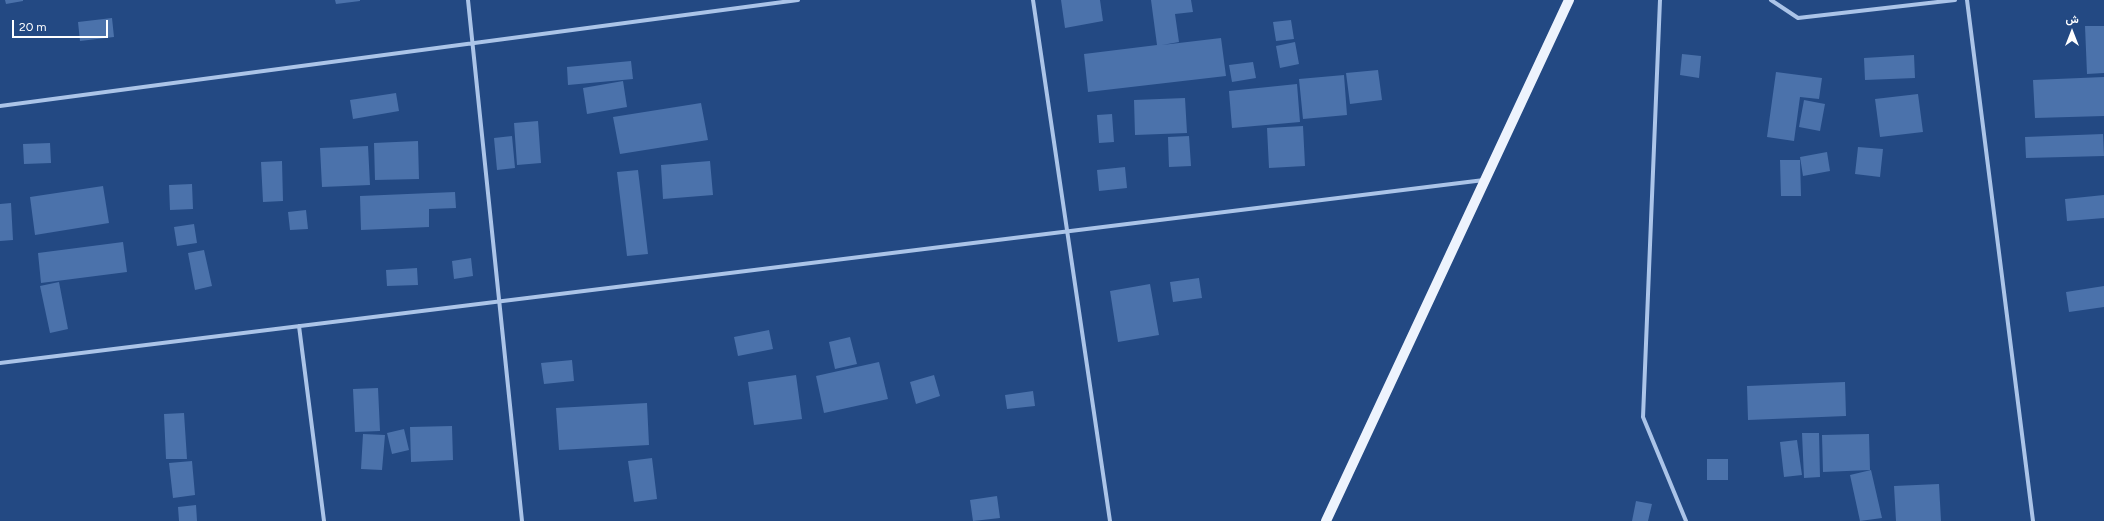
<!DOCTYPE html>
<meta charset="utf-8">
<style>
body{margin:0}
#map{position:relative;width:2104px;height:521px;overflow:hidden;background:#234983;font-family:Figtree,Vazirmatn,sans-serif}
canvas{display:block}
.north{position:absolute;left:2052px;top:12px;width:40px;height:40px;-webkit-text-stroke:3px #234983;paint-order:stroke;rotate:0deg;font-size:11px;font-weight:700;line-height:16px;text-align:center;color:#fff}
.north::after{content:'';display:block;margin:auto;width:14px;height:18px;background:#fff;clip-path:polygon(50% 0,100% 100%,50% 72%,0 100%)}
.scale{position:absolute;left:12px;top:20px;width:96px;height:18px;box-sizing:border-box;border:2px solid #fff;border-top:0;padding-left:5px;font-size:12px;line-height:14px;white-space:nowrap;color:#fff;-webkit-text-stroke:3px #234983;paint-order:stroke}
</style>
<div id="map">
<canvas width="2104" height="521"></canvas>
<div class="north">ش</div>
<div class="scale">20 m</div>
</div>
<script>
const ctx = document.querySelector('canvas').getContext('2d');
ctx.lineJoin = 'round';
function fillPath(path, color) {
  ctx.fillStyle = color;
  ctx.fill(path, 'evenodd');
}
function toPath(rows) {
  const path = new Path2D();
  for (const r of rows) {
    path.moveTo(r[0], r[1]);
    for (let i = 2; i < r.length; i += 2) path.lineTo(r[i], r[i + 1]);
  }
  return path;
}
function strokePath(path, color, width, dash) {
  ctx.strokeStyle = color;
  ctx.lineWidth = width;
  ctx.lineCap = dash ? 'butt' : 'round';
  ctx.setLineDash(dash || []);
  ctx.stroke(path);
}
const building = toPath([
 [5,0,23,0,23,1,6,4],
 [335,0,360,0,360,1,336,4],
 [1061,0,1100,0,1103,21,1065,28],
 [1151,0,1191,0,1193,12,1175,14,1179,42,1162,45,1221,38,1226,76,1088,92,1084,54,1157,45],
 [112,18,114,37,80,41,78,22],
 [1291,20,1294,39,1276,41,1273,22],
 [2085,26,2104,26,2104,73,2087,74],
 [1295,42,1299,64,1280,68,1276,46],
 [1682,54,1701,56,1699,78,1680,75],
 [1914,55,1915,78,1865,80,1864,58],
 [631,61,633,79,568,85,567,67],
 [1253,62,1256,78,1232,82,1229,65],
 [1378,70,1382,100,1350,104,1346,73],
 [1776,72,1822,78,1819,99,1800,97,1794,141,1767,137],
 [1344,75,1347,115,1303,119,1299,79],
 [2104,77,2104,116,2035,118,2033,80],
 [623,81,627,107,587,114,583,88],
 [1297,84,1300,122,1232,128,1229,91],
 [396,93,399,111,353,119,350,100],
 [1918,94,1923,132,1880,137,1875,99],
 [1185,98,1187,133,1135,135,1134,100],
 [1804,100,1825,104,1820,131,1799,127],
 [701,103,708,140,620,154,613,117],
 [1112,114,1114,142,1099,143,1097,115],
 [538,121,541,163,517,165,514,123],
 [1303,126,1305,166,1269,168,1267,128],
 [2103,134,2104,156,2026,158,2025,137],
 [512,136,515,168,497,170,494,138],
 [1189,136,1191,166,1169,167,1168,137],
 [418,141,419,179,375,180,374,143],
 [50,143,51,163,24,164,23,144],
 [368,146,370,185,322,187,320,148],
 [1858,147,1883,149,1880,177,1855,174],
 [1827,152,1830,171,1803,176,1800,157],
 [1780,160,1800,160,1801,196,1781,196],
 [282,161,283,201,263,202,261,162],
 [710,161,713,195,663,199,661,165],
 [1125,167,1127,188,1099,191,1097,170],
 [638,170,648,254,627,256,617,172],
 [192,184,193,209,170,210,169,185],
 [103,186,109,223,35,235,30,197],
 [455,192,456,208,429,209,429,227,361,230,360,196],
 [2104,195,2104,218,2067,221,2065,199],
 [11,203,13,240,0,241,0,204],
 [306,210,308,229,290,230,288,212],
 [194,224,197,243,177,246,174,227],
 [123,242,127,272,41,283,38,253],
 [204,250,212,286,195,290,188,253],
 [471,258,473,276,454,279,452,261],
 [417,268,418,285,387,286,386,270],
 [1199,278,1202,298,1173,302,1170,282],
 [59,282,68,329,50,333,40,286],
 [1150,284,1159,335,1118,342,1110,291],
 [2104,286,2104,307,2069,312,2066,292],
 [769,330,773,349,738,356,734,337],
 [850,337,857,364,835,369,829,342],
 [572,360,574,381,544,384,541,363],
 [879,362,888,399,824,413,816,376],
 [796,375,802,419,754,425,748,382],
 [934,375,940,396,916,404,910,382],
 [1845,382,1846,416,1748,420,1747,386],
 [378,388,380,431,355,432,353,389],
 [1033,391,1035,406,1007,409,1005,395],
 [647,403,649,445,559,450,556,408],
 [184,413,187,459,166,459,164,414],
 [452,426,453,460,411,462,410,427],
 [404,429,409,450,392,454,387,433],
 [1802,433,1819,433,1820,477,1804,478],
 [363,434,385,435,382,470,361,469],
 [1869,434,1870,470,1823,472,1822,435],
 [1797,440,1802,475,1784,477,1780,442],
 [652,458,657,499,634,502,628,461],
 [1707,459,1728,459,1728,480,1707,480],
 [192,461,195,495,173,498,169,463],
 [1871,470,1882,518,1860,521,1850,475],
 [1939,484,1941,521,1896,521,1894,486],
 [997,496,1000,518,973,521,970,500],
 [1636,501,1652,504,1648,521,1632,521],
 [196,505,197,521,179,521,178,507]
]);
const street = toPath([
 [468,0,522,521],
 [1033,0,1110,521],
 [1660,0,1643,417,1686,521],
 [1771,0,1798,18,1955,0],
 [1967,0,2033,521],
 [0,106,798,0],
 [299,326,324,521],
 [0,363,1484,180]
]);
const primary = toPath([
 [1326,521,1569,0]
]);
fillPath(building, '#4b72ab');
strokePath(street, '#abc4e8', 4);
strokePath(primary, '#edf3fd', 10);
</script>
